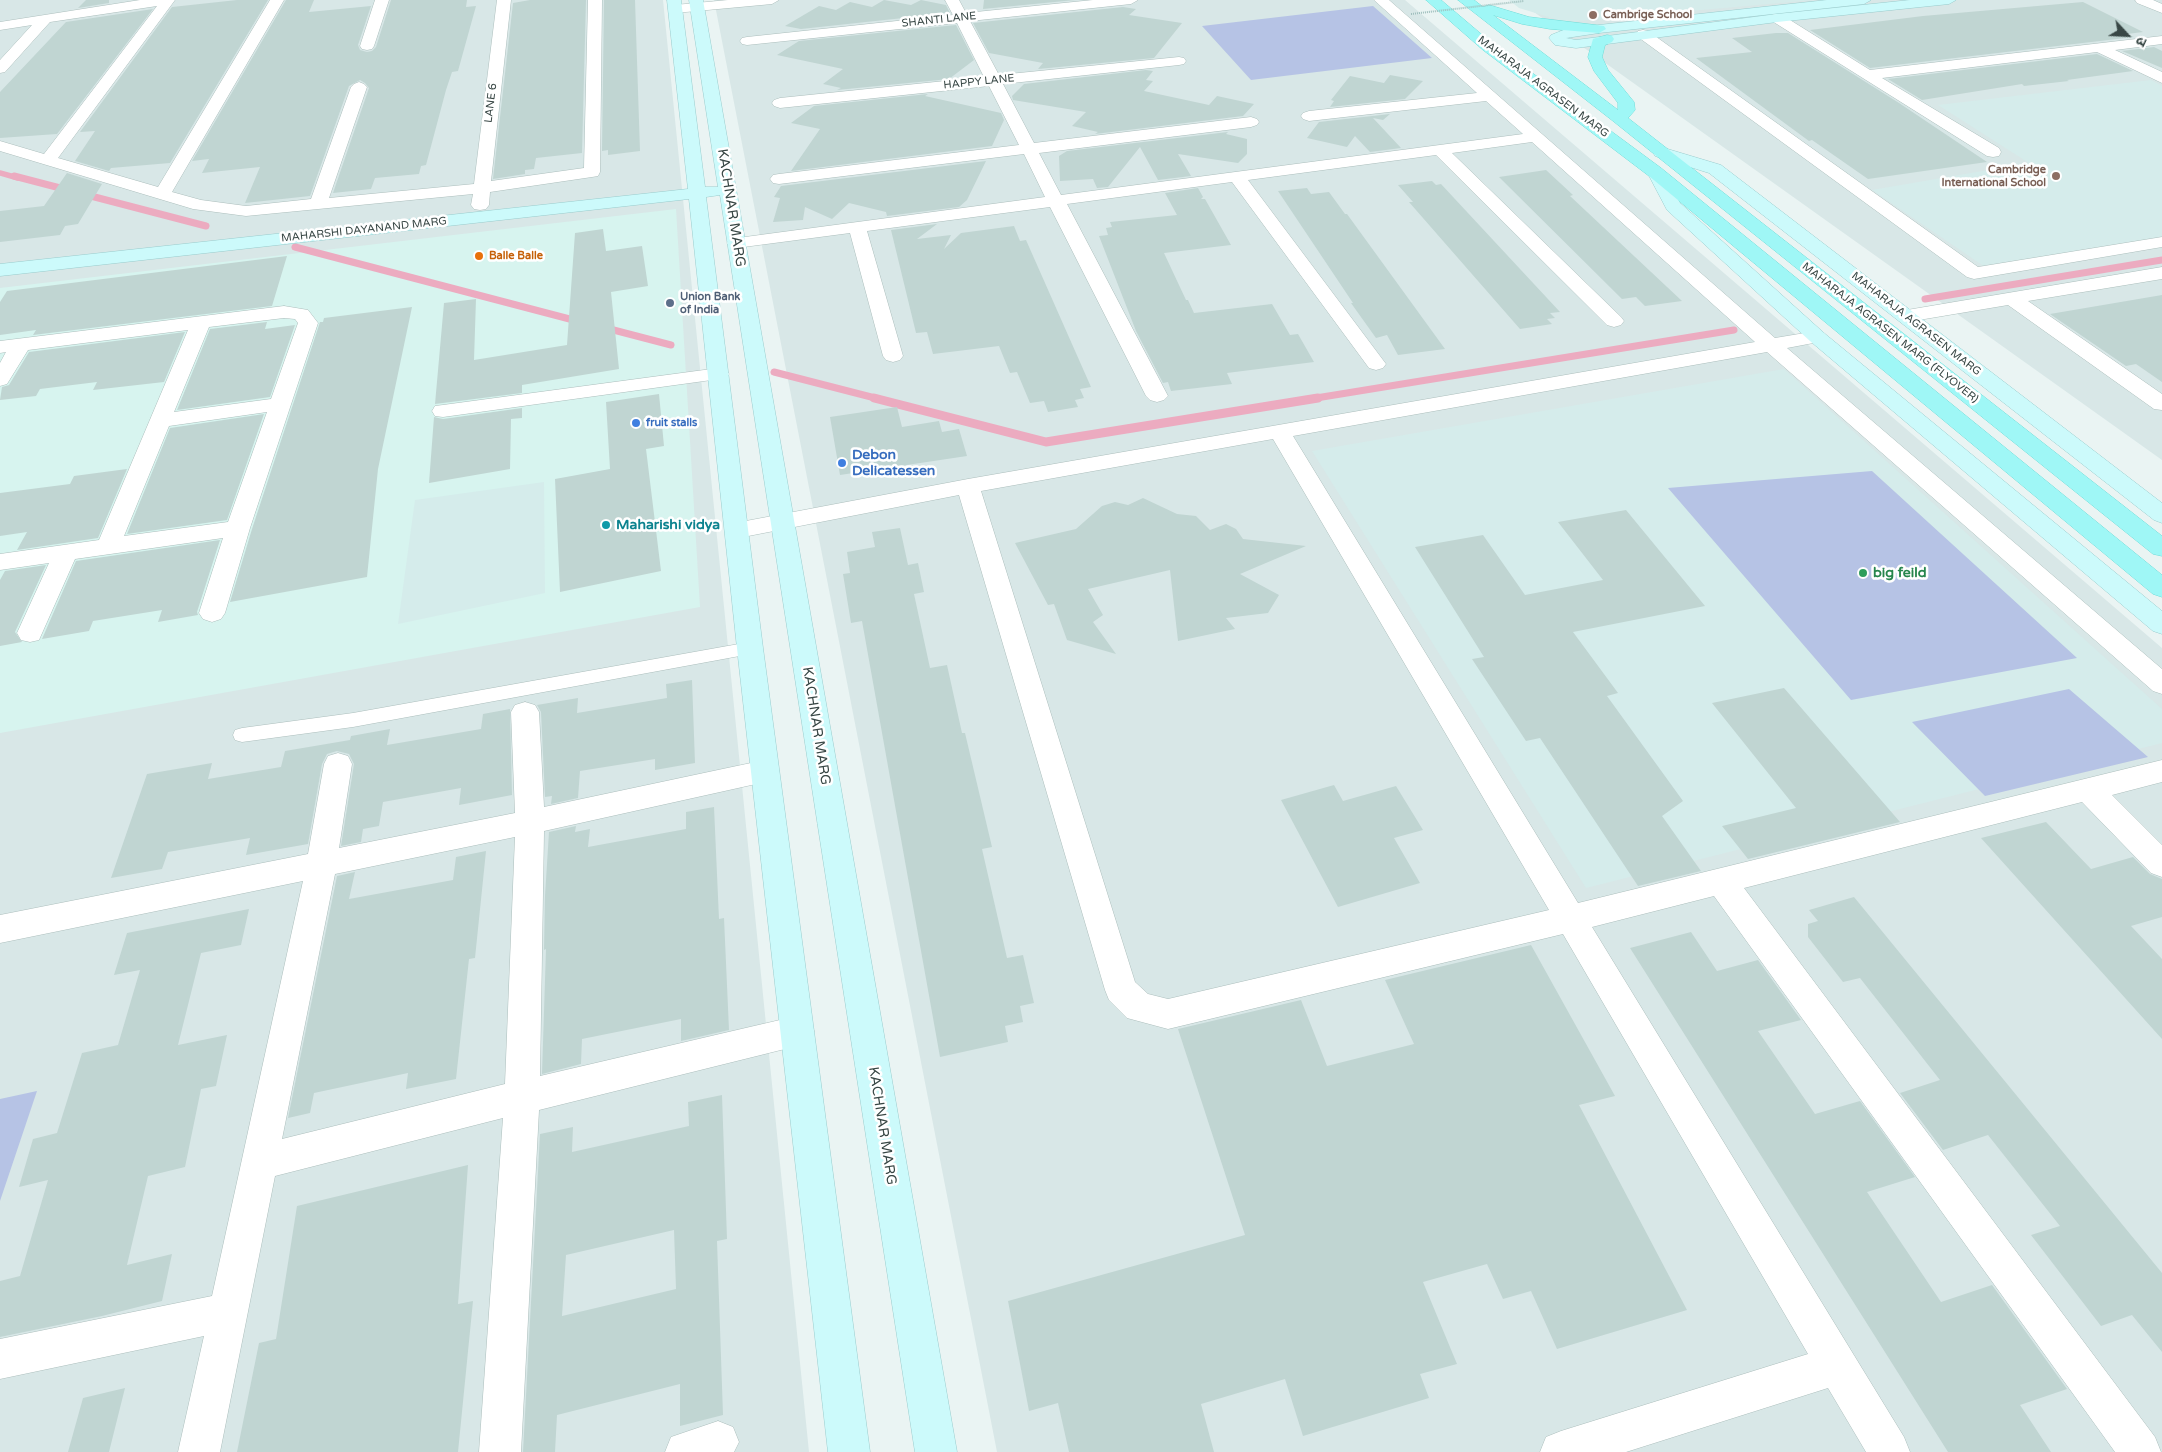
<!DOCTYPE html>
<meta charset="utf-8">
<style>
body{margin:0}
#map{position:relative;width:2162px;height:1452px;overflow:hidden;background:#eaf4f3;font-family:"Varela Round","Noto Sans Devanagari",sans-serif}
canvas{display:block}
.north{position:absolute;left:2102px;top:10px;width:50px;height:50px;-webkit-text-stroke:4px #fff;paint-order:stroke;rotate:115deg;font-size:14px;font-weight:700;line-height:20px;text-align:center;color:#384745}
.north::after{content:'';display:block;margin:auto;width:18px;height:22px;background:#384745;clip-path:polygon(50% 0,100% 100%,50% 72%,0 100%)}
</style>
<div id="map">
<canvas width="2162" height="1452"></canvas>
<div class="north">उ</div>
</div>
<script>
const ctx = document.querySelector('canvas').getContext('2d');
ctx.lineJoin = 'round';
function fillPath(path, color) {
  ctx.fillStyle = color;
  ctx.fill(path, 'evenodd');
}
function toPath(rows) {
  const path = new Path2D();
  for (const r of rows) {
    path.moveTo(r[0], r[1]);
    for (let i = 2; i < r.length; i += 2) path.lineTo(r[i], r[i + 1]);
  }
  return path;
}
function strokePath(path, color, width, dash) {
  ctx.strokeStyle = color;
  ctx.lineWidth = width;
  ctx.lineCap = dash ? 'butt' : 'round';
  ctx.setLineDash(dash || []);
  ctx.stroke(path);
}
function drawText(font, color, halo, rows, align = 'center') {
  ctx.font = font + ' "Varela Round",sans-serif';
  ctx.lineWidth = 5;
  ctx.setLineDash([]);
  ctx.textBaseline = 'middle';
  ctx.strokeStyle = halo;
  ctx.fillStyle = color;
  for (const [text, x, y, turn = 0] of rows) {
    ctx.save();
    ctx.translate(x, y);
    ctx.rotate((+turn || 0) * Math.PI / 180);
    ctx.textAlign = isNaN(turn) ? turn : align;
    if (halo) ctx.strokeText(text, 0, 0);
    ctx.fillText(text, 0, 0);
    ctx.restore();
  }
}
const residential = toPath([
 [0,0,663,0,809,1452,0,1452],
 [714,0,1405,0,2162,648,2162,1452,997,1452],
 [1517,0,2162,0,2162,460]
]);
const commercial = toPath([
 [676,209,700,607,0,733,0,288]
]);
const education = toPath([
 [1509,0,1814,0,1565,22,1519,8],
 [2151,80,2162,86,2162,242,1988,269,1872,190,2029,163,1938,105],
 [1784,369,2162,709,2162,743,1586,888,1312,451],
 [544,482,545,593,398,624,415,500]
]);
const green = toPath([
 [1373,6,1432,58,1251,80,1202,26],
 [1872,471,2077,658,1851,700,1668,488],
 [2069,689,2148,757,1985,796,1912,722],
 [37,1091,0,1201,0,1099]
]);
const streamFar2 = toPath([
 [0,173,18,178]
]);
const streamFar1 = toPath([
 [14,176,206,226],
 [295,247,581,322],
 [1925,299,2162,260],
 [602,327,671,345],
 [774,372,879,399],
 [1310,399,1734,330]
]);
const stream = toPath([
 [874,398,1046,442,1318,398]
]);
const building = toPath([
 [86,0,109,0,109,3,78,8],
 [237,0,268,0,170,163,111,168,109,171,75,161,95,131,80,132,172,7],
 [286,0,314,0,309,12,371,6,358,45,360,50,367,52,372,51,376,47,391,0,467,0,466,7,476,6,458,71,452,72,446,90,426,165,421,166,419,174,375,178,371,189,333,193,369,88,365,83,360,80,349,86,310,196,245,203,260,167,202,173,209,159,192,161],
 [530,0,586,0,582,153,536,158,534,169,525,170,525,174,493,179,513,3],
 [604,0,635,0,640,151,608,155,608,150,602,151],
 [884,0,911,5,921,0,946,5,950,13,801,29,785,26,819,6,836,10,850,2,872,7],
 [984,0,1075,0,983,9],
 [2083,2,2143,32,2127,34,2134,37,1870,68,1810,30,1923,16],
 [1123,7,1136,9,1129,15,1182,23,1154,58,1038,69,1043,63,989,53,973,23],
 [153,9,57,134,0,138,0,92,66,22],
 [956,25,974,60,949,79,837,90,841,88,823,84,843,69,777,55,799,41],
 [1776,33,1788,33,1899,103,1987,162,1868,179,1812,140,1809,141,1696,58,1752,52,1732,38],
 [2154,47,2162,51,2162,68,2122,51],
 [2097,54,2133,71,2067,80,2069,81,2024,86,2022,84,1922,100,1888,79],
 [1146,70,1153,71,1146,80,1153,81,1144,91,1209,105,1217,96,1254,104,1243,116,1095,134,1098,132,1072,126,1086,112,1013,100,1012,96,1024,84],
 [1390,75,1423,81,1405,99,1330,107,1334,101,1331,100,1350,76,1384,83],
 [928,94,925,96,1001,113,1004,120,992,146,791,171,820,129,791,123,814,106],
 [1390,114,1383,120,1373,118,1401,148,1370,152,1355,136,1347,147,1307,138,1319,122],
 [1228,132,1226,134,1247,139,1247,154,1238,163,1178,154,1191,176,1158,180,1140,147,1108,187,1097,188,1093,179,1060,181,1059,156,1067,151],
 [986,161,967,200,959,207,887,216,886,212,849,203,832,219,805,207,803,220,773,222,780,198,774,197,781,186],
 [1546,170,1573,195,1570,196,1682,301,1645,306,1636,297,1622,299,1499,177],
 [67,173,102,184,78,224,65,226,60,235,0,242,0,211,44,206],
 [1432,181,1436,185,1441,184,1560,312,1550,313,1555,318,1547,319,1552,324,1520,329,1409,202,1413,202,1398,185],
 [1198,188,1203,197,1201,199,1205,199,1231,245,1164,253,1186,300,1188,300,1194,313,1272,304,1290,335,1298,334,1314,362,1227,373,1232,384,1171,391,1168,382,1163,383,1136,331,1099,236,1108,235,1106,228,1112,227,1110,222,1177,215,1165,193],
 [1307,188,1311,194,1329,192,1345,214,1347,214,1445,349,1398,355,1387,335,1376,338,1351,303,1353,303,1278,191],
 [937,224,917,239,951,235,944,249,961,233,1014,226,1020,241,1026,240,1091,387,1080,389,1084,398,1075,400,1078,407,1048,412,1044,401,1030,403,1017,372,1010,373,999,346,933,354,927,332,916,333,891,230],
 [603,229,606,251,642,246,648,286,611,292,619,369,522,385,522,393,435,404,444,303,476,299,474,360,567,345,575,233],
 [287,256,272,306,33,335,36,330,0,335,0,302,7,291],
 [2162,295,2162,382,2136,364,2126,366,2050,314],
 [412,307,378,469,367,577,230,602,252,529,320,322,323,322,324,318],
 [267,322,265,329,295,325,270,397,177,410,210,329],
 [185,332,164,382,93,390,97,382,40,389,36,396,0,400,2,387,9,385,29,352],
 [659,394,664,446,646,449,661,571,560,592,555,479,610,469,606,402],
 [897,407,902,427,939,421,942,432,959,429,967,456,840,475,830,417],
 [522,408,522,418,511,419,510,469,429,483,434,417,443,419],
 [264,414,227,520,127,534,170,428],
 [127,469,98,538,17,550,27,532,0,536,0,493,70,484,74,476],
 [1143,498,1177,514,1196,516,1210,530,1226,524,1236,529,1243,539,1306,546,1240,574,1279,595,1268,613,1226,618,1235,629,1178,641,1170,570,1088,589,1103,615,1093,622,1116,654,1067,640,1054,604,1048,605,1015,543,1076,529,1102,506,1115,502,1128,505],
 [1626,510,1705,606,1573,632,1618,693,1607,696,1683,801,1662,816,1701,871,1638,886,1540,738,1526,741,1472,659,1484,657,1415,547,1483,535,1525,595,1603,580,1558,522],
 [900,528,908,565,918,563,924,592,914,594,930,668,947,665,962,733,965,733,992,847,982,849,1007,958,1023,955,1034,1003,1020,1006,1023,1022,1005,1026,1008,1042,940,1057,862,621,851,623,843,574,850,573,847,552,875,547,872,532],
 [220,540,197,612,198,615,158,622,162,610,93,621,89,631,42,639,76,561],
 [46,565,15,632,22,642,0,646,0,580,5,571],
 [692,680,695,763,655,770,655,759,580,771,578,798,551,804,552,796,545,797,541,712,537,705,578,698,577,713,667,698,666,684],
 [1784,688,1900,822,1748,859,1722,826,1796,808,1712,703],
 [510,709,512,795,459,805,461,788,383,802,379,826,363,829,361,842,341,846,354,764,349,754,337,751,327,754,322,764,308,844,246,855,250,838,168,852,162,869,111,878,147,774,212,763,208,779,281,767,285,751,350,740,351,736,390,729,387,745,481,729,483,714],
 [1334,785,1343,801,1396,786,1423,830,1394,838,1420,883,1338,907,1281,800],
 [714,807,719,919,724,918,729,1030,681,1041,681,1019,582,1039,581,1064,542,1074,546,949,544,950,545,896,549,832,576,826,575,832,590,829,588,847,686,829,686,812],
 [2046,822,2091,869,2133,857,2150,874,2162,879,2162,917,2131,926,2162,959,2162,1039,1981,838],
 [486,851,475,958,469,959,456,1079,406,1089,408,1073,314,1093,310,1113,288,1118,337,876,355,872,349,899,453,880,456,857],
 [1854,897,2162,1273,2162,1352,2132,1315,2101,1326,2031,1235,2060,1226,1988,1135,1943,1150,1900,1093,1940,1080,1860,978,1843,982,1808,937,1808,924,1818,921,1809,910],
 [249,909,241,945,201,953,178,1045,227,1035,216,1086,201,1089,185,1167,148,1176,127,1265,172,1254,162,1301,102,1316,0,1337,0,1281,20,1276,48,1180,19,1187,33,1139,57,1133,82,1053,118,1045,140,970,114,975,127,933],
 [1691,932,1717,971,1758,960,1801,1020,1758,1031,1815,1114,1860,1101,1915,1177,1867,1192,1941,1302,1992,1285,2067,1389,2020,1405,2051,1452,1948,1452,1630,948],
 [1531,945,1615,1096,1579,1105,1687,1310,1557,1349,1531,1291,1503,1299,1487,1264,1423,1282,1457,1364,1420,1374,1429,1398,1303,1436,1285,1379,1201,1404,1214,1452,1069,1452,1058,1403,1029,1411,1008,1301,1245,1235,1178,1029,1301,1000,1327,1066,1414,1044,1385,980],
 [722,1095,727,1239,717,1241,723,1415,680,1426,680,1384,557,1415,555,1452,523,1452,540,1134,573,1127,572,1152,689,1126,688,1102],
 [674,1230,676,1289,562,1316,566,1255],
 [468,1165,458,1304,473,1301,458,1452,237,1452,259,1343,276,1339,297,1206],
 [125,1388,109,1452,68,1452,83,1398]
]);
const lane = toPath([
 [750,642,756,643,759,648,756,653,353,727,242,742,235,740,233,735,235,730,242,728,353,713,750,642]
]);
const street = toPath([
 [140,0,175,0,58,158,158,187,270,0,284,0,172,192,201,200,246,206,311,199,351,87,354,84,359,82,364,84,367,87,329,198,474,184,497,0,511,0,491,181,584,168,588,0,602,0,600,172,598,176,592,177,490,192,489,205,486,209,480,210,474,209,471,205,473,194,246,216,193,209,0,151,0,141,44,154,157,6,50,22,5,72,0,73,0,60,32,25,0,30,0,22,140,0],
 [375,0,389,0,374,46,372,49,367,50,362,49,360,46,375,0],
 [728,0,779,0,772,4,675,13,668,9,675,5,728,0],
 [945,0,959,0,966,13,1093,0,1138,0,1131,4,970,21,999,75,1179,57,1184,58,1186,61,1184,64,1179,65,1003,84,1034,143,1251,117,1257,119,1259,122,1257,125,1251,127,1039,153,1061,195,1523,134,1486,101,1309,121,1303,119,1301,116,1303,113,1309,111,1477,93,1374,0,1389,0,1775,338,1817,331,1824,333,1827,337,1824,341,1787,348,2162,669,2162,694,2153,691,1767,352,1293,436,1578,903,2162,760,2162,782,2112,795,2162,845,2162,877,2151,873,2082,802,1744,888,2155,1437,2161,1452,2115,1452,1714,896,1592,927,1904,1437,1910,1452,1866,1452,1828,1388,1626,1452,1540,1452,1546,1437,1561,1431,1808,1354,1563,934,1168,1029,1127,1018,1109,1000,1105,990,959,495,738,538,730,536,726,530,730,524,968,479,1755,342,1532,142,1452,153,1621,317,1624,321,1621,325,1614,327,1607,325,1436,155,1248,180,1386,364,1383,368,1376,370,1369,368,1232,182,1067,204,1168,396,1164,400,1157,402,1150,400,1146,396,1050,207,867,231,903,356,900,360,893,362,886,360,883,356,850,233,736,248,730,247,727,243,730,239,1045,197,1024,154,779,184,773,183,770,179,773,175,779,174,1019,145,989,86,780,108,774,106,772,103,774,100,780,98,984,77,957,23,747,45,742,44,740,41,742,38,747,37,953,15,945,0],
 [1273,439,1549,910,1168,999,1148,994,1135,982,981,491,1273,439],
 [2135,0,2153,0,2162,4,2162,13,2137,3,2135,0],
 [1777,14,1782,15,1870,70,2162,36,2162,44,2115,50,2162,72,2162,83,2097,52,1882,78,1999,148,2001,152,1999,156,1993,157,1987,156,1772,21,1770,18,1772,15,1777,14],
 [1643,30,1648,31,1978,267,2162,237,2162,247,1974,279,1967,277,1638,37,1636,34,1638,31,1643,30],
 [2162,267,2162,279,2028,301,2162,394,2162,410,2154,409,2008,305,1907,322,1900,320,1897,316,1900,312,1907,310,2162,267],
 [284,306,308,310,318,323,250,528,225,613,221,619,212,622,203,619,199,613,223,538,75,559,39,640,30,642,21,640,17,633,49,563,0,570,0,554,99,540,188,330,28,350,7,384,0,386,0,363,6,352,0,353,0,341,284,306],
 [284,318,295,319,298,323,271,399,174,412,209,327,284,318],
 [267,412,228,522,124,536,169,426,267,412],
 [719,368,726,370,729,374,726,378,443,417,435,416,432,411,435,406,443,405,719,368],
 [525,702,535,705,539,712,544,807,765,760,775,763,779,771,775,779,765,782,544,831,540,1076,797,1016,809,1020,814,1031,809,1042,797,1046,539,1110,521,1452,479,1452,503,1118,275,1176,220,1452,178,1452,204,1336,0,1379,0,1339,212,1296,303,881,0,943,0,915,308,854,324,764,328,756,338,753,348,756,352,764,339,848,515,813,511,712,515,705,525,702],
 [515,837,505,1084,282,1139,335,874,515,837],
 [718,1421,733,1427,739,1442,734,1452,665,1452,671,1437,718,1421]
]);
const secondary = toPath([
 [667,0,681,0,705,187,718,187,689,0,703,0,957,1452,915,1452,720,195,706,197,763,648,870,1452,828,1452,737,648,689,199,0,276,0,264,688,189,667,0],
 [1827,0,1871,0,1864,4,1599,33,1566,38,1576,40,1777,14,1910,0,1956,0,1949,4,1777,22,1576,48,1555,45,1549,38,1551,35,1566,29,1582,29,1599,25,1827,0],
 [1661,147,1721,165,2162,503,2162,523,2154,520,1709,173,1655,156,1653,152,1655,148,1661,147],
 [1655,167,1661,168,1680,203,1824,333,2162,611,2162,634,2153,631,1810,341,1667,210,1647,172,1649,168,1655,167]
]);
const primary = toPath([
 [1426,0,1441,0,1493,44,1661,168,2162,575,2162,597,2153,594,1649,176,1483,50,1426,0],
 [1458,0,1474,0,1483,7,1489,5,1529,17,1604,26,1606,29,1599,33,1550,29,1522,24,1493,15,1618,110,1618,103,1594,71,1588,57,1593,39,1607,35,1612,36,1614,39,1612,42,1605,45,1602,57,1608,70,1634,102,1635,110,1628,118,2162,536,2162,556,2153,554,1613,121,1458,0]
]);
const pathBridge = toPath([
 [1411,14,1524,1]
]);
const markers = [
 [1593,15,5,"#8d6e63"],
 [2056,176,5,"#8d6e63"],
 [479,256,5,"#e8710a"],
 [670,303,5,"#5c6f8a"],
 [636,423,5,"#3f7fe0"],
 [842,463,5,"#3f7fe0"],
 [606,525,5,"#0f9aa8"],
 [1863,573,5,"#2e9e5b"]
];
const farEducationnames = [
 ["Cambrige School",1603,15],
 ["Cambridge",2046,170,"right"],
 ["International School",2046,183,"right"]
];
const farStreetnames = [
 ["SHANTI LANE",939,20,-6],
 ["HAPPY LANE",979,82,-6],
 ["MAHARAJA AGRASEN MARG",1543,87,37],
 ["LANE 6",491,103,-83],
 ["MAHARSHI DAYANAND MARG",364,230,-6],
 ["MAHARAJA AGRASEN MARG",1916,324,38],
 ["MAHARAJA AGRASEN MARG (FLYOVER)",1890,333,38]
];
const farFoodnames = [
 ["Balle Balle",489,256]
];
const farServicenames = [
 ["Union Bank",680,297],
 ["of India",680,310]
];
const farShopnames = [
 ["fruit stalls",646,423]
];
const streetNames = [
 ["KACHNAR MARG",731,208,81],
 ["KACHNAR MARG",816,726,81],
 ["KACHNAR MARG",882,1126,81]
];
const shopNames = [
 ["Debon",852,455],
 ["Delicatessen",852,471]
];
const cultureNames = [
 ["Maharishi vidya",616,525]
];
const leisureNames = [
 ["big feild",1873,573]
];
fillPath(residential, '#d8e7e7');
fillPath(commercial, '#d7f4ef');
fillPath(education, '#d5eceb');
fillPath(green, '#b6c3e5');
strokePath(streamFar2, '#ecabc0', 5.5);
strokePath(streamFar1, '#ecabc0', 7);
strokePath(stream, '#ecabc0', 9);
fillPath(building, '#c0d5d2');
strokePath(lane, '#adbfbd', 1);
strokePath(street, '#adbfbd', 1);
strokePath(secondary, '#9acccd', 1);
strokePath(primary, '#70dcd8', 1);
fillPath(lane, '#fff');
fillPath(street, '#fff');
fillPath(secondary, '#ccfafb');
fillPath(primary, '#9ff7f6');
strokePath(pathBridge, '#9fbfbd', 2, [1, 1]);
for (const [x, y, r, color] of markers) {
  const dot = new Path2D();
  dot.arc(x, y, r, 0, 2 * Math.PI);
  ctx.fillStyle = color;
  ctx.fill(dot);
  strokePath(dot, '#fff', 2);
}
drawText('bold 11px', '#785e54', '#fff', farEducationnames, 'left');
drawText('11px', '#384745', '#fff', farStreetnames);
drawText('bold 11px', '#c56008', '#fff', farFoodnames, 'left');
drawText('bold 11px', '#4e5e75', '#fff', farServicenames, 'left');
drawText('bold 11px', '#366cbe', '#fff', farShopnames, 'left');
drawText('14px', '#384745', '#fff', streetNames);
drawText('bold 14px', '#366cbe', '#fff', shopNames, 'left');
drawText('bold 14px', '#0d838f', '#fff', cultureNames, 'left');
drawText('bold 14px', '#27864d', '#fff', leisureNames, 'left');
</script>
